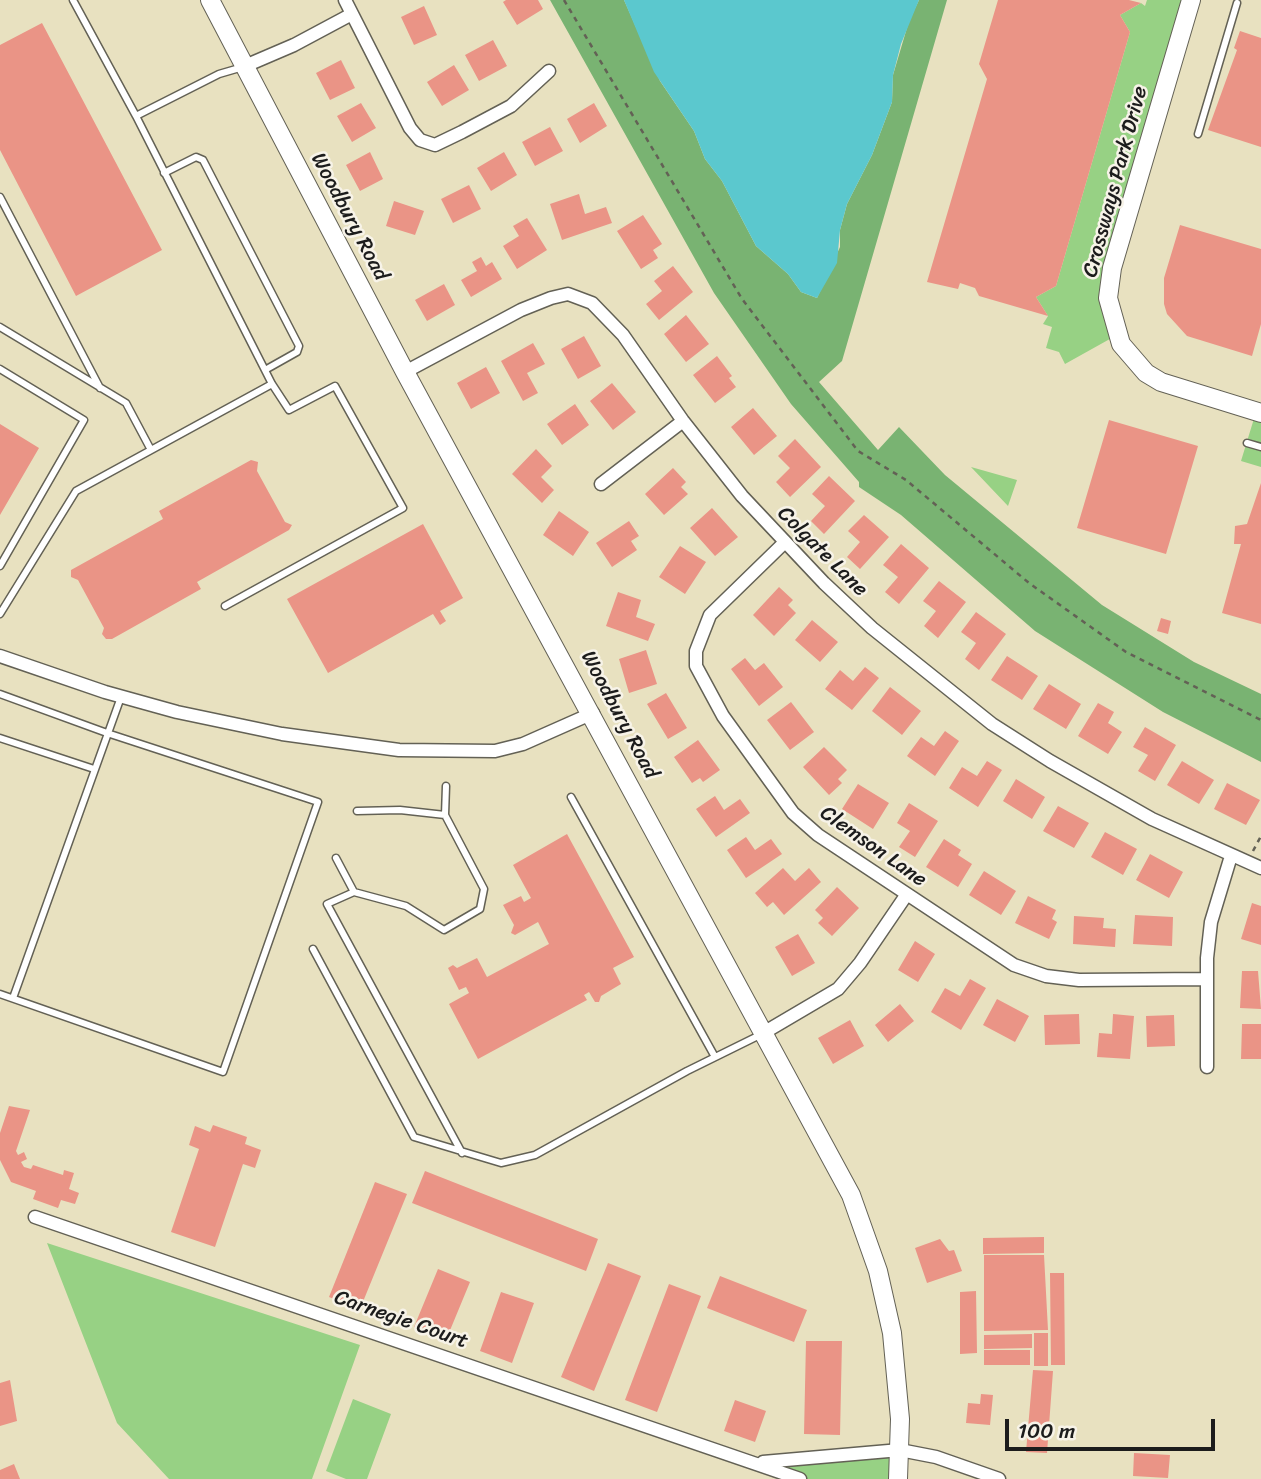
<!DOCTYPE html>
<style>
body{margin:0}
#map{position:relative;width:1261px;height:1479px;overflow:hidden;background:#e8e1c0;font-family:Sriracha,sans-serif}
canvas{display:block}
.scale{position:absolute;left:1005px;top:1419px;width:210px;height:32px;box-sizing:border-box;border:4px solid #1c1c1c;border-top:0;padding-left:9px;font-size:21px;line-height:24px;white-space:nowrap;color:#1c1c1c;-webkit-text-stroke:5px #f7f3e8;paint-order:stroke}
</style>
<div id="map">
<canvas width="1261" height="1479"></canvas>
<div class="scale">100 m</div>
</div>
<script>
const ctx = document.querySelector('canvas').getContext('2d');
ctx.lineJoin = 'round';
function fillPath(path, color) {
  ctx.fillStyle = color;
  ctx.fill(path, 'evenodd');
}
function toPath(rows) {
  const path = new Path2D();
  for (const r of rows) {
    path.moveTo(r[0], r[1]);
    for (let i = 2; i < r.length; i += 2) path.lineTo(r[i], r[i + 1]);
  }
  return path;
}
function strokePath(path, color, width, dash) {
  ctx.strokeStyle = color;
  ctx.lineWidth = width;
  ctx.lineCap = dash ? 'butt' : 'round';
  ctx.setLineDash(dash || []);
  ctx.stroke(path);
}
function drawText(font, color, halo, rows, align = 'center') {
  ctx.font = font + ' Sriracha,sans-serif';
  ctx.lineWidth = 5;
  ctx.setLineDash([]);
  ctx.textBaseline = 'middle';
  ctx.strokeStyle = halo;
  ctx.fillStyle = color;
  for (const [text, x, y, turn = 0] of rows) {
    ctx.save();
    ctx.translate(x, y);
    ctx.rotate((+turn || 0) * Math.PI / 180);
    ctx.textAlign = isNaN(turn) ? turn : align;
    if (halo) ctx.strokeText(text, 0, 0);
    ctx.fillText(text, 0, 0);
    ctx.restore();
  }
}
const green = toPath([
 [1147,0,1184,0,1112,268,1117,335,1065,364,1059,352,1046,348,1052,327,1043,324,1048,316,1036,297,1056,286,1130,32,1120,15,1141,3,1145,6],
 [1256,412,1261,413,1261,467,1241,461],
 [971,467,1017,480,1008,506],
 [47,1243,360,1345,312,1479,169,1479,117,1423],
 [353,1399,391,1414,367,1479,346,1479,326,1471],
 [899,1452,897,1479,804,1479,760,1464]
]);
const forest = toPath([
 [550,0,624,0,660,81,694,131,705,159,722,181,756,246,788,274,801,292,817,298,840,247,840,230,847,204,872,155,892,102,893,75,909,21,919,0,947,0,842,361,819,382,878,450,899,427,945,475,1102,605,1194,662,1261,694,1261,762,1163,712,1035,631,901,515,859,487,859,482,791,404,714,293]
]);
const water = toPath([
 [624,0,919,0,901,44,893,75,892,102,872,155,847,204,840,230,837,263,817,298,801,292,788,274,756,246,722,181,705,159,694,131,654,72]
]);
const building = toPath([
 [506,0,538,0,543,9,517,25,503,2],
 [998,0,1129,0,1141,3,1120,15,1130,32,1056,286,1036,297,1048,316,979,296,975,288,960,283,958,289,927,282,987,79,979,64],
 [424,6,437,35,414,45,401,17],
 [42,23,162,250,76,296,0,150,0,45],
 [1240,31,1261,38,1261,147,1208,130,1237,50,1234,48],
 [493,40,507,66,479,81,465,55],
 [341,60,355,88,330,100,316,73],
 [454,65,469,90,442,106,427,82],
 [361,103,376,128,352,142,337,116],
 [594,103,607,126,580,143,567,119],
 [550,127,563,151,535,166,522,142],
 [370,152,383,179,360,191,346,165],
 [504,152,517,175,491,191,477,168],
 [469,185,481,209,453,223,441,199],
 [579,194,585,214,606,207,612,223,562,240,550,204],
 [394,201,424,211,415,235,386,226],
 [643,215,662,244,653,250,658,258,641,269,617,231],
 [527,218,547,250,517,269,503,246,519,236,513,226],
 [1180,225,1261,249,1261,324,1252,356,1187,336,1167,314,1164,304,1164,278],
 [481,257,486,266,492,262,502,279,471,297,461,280,477,271,472,262],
 [673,266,693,292,659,320,646,304,662,291,654,281],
 [444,284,455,305,427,321,415,300],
 [686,315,709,344,686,362,664,334],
 [584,336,601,366,578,379,561,349],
 [533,343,545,364,527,373,538,393,523,401,501,361],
 [717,356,732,376,729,378,736,387,715,403,693,375],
 [486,367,500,393,471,409,457,383],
 [612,383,636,412,613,430,590,401],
 [575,404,589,425,562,445,547,424],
 [753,408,777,436,754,455,731,427],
 [1109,420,1198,446,1166,554,1077,528],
 [0,424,39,448,0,515],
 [795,439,821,467,790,497,776,482,790,468,778,456],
 [536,449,552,466,541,477,554,490,542,503,512,474],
 [251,460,258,462,257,471,285,522,292,525,289,530,197,582,201,589,112,639,106,639,102,634,104,628,78,580,71,577,71,570,163,519,159,511],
 [673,468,686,482,681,487,688,494,664,515,645,494],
 [829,476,855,501,824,534,811,521,825,506,812,494],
 [1261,483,1261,624,1222,613,1241,544,1234,544,1235,526,1247,524],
 [712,508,738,537,715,556,690,528],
 [559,511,589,532,573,556,543,535],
 [864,515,889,537,860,569,847,557,860,542,848,531],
 [629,521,639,536,631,541,637,550,612,567,596,543],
 [423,524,463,598,440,611,446,621,440,625,433,614,328,673,287,599],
 [901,544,929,568,899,604,885,592,898,577,883,565],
 [680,546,706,562,685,594,659,577],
 [939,581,966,602,938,638,924,626,936,611,923,601],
 [779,587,793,600,788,605,796,613,774,636,753,615],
 [618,592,641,600,636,617,655,624,648,641,606,626],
 [976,612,1006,634,979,670,965,659,976,643,961,632],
 [1161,618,1171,621,1168,634,1157,631],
 [812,620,838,642,820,662,795,640],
 [646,650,657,684,629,693,619,659],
 [1007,656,1038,676,1022,700,991,680],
 [745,658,755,670,764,663,783,687,759,706,731,669],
 [865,667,879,678,852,710,825,689,840,670,853,681],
 [1049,684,1081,704,1066,729,1033,709],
 [890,687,921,711,902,735,872,711],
 [666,693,687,728,668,739,647,704],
 [791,702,814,732,790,750,767,720],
 [1098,703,1114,712,1108,723,1122,732,1108,754,1078,736],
 [1145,727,1176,745,1155,781,1138,771,1148,755,1133,747],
 [945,731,959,741,935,776,907,756,921,737,934,746],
 [698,740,720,770,703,782,700,778,692,783,674,757],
 [824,747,847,770,838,779,842,783,829,795,803,767],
 [987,761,1002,770,978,807,949,788,962,767,977,776],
 [1182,761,1214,780,1199,804,1167,785],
 [1016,779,1045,797,1032,819,1003,801],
 [1227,783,1260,800,1246,825,1214,809],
 [858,784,889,803,873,829,842,809],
 [715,796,724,810,740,799,750,813,716,837,696,809],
 [909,803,938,821,915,857,899,847,910,831,897,823],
 [1058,806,1089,823,1074,848,1043,831],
 [1105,832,1137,849,1123,875,1091,857],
 [567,834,634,957,613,968,621,984,601,996,599,1002,595,1002,589,992,584,995,587,1000,478,1059,449,1004,469,993,466,987,459,990,448,968,453,965,457,968,477,958,487,977,549,944,538,922,515,935,511,933,514,925,503,905,521,896,524,902,531,898,513,865],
 [746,837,755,850,771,839,782,854,746,878,727,850],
 [944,839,961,850,958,855,972,864,958,887,926,867],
 [1150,854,1183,872,1169,898,1136,880],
 [783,868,795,881,809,868,821,882,784,915,773,902,767,907,755,893],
 [984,871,1016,891,1001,915,969,895],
 [837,887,859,908,832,936,818,923,823,918,815,910],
 [1028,896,1056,910,1052,919,1057,922,1049,939,1015,923],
 [1252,903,1261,906,1261,945,1241,939],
 [1135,915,1173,917,1172,946,1133,944],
 [1074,916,1104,918,1103,928,1116,929,1115,947,1073,944],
 [798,934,815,963,792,976,775,947],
 [915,941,935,954,918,982,898,970],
 [1242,971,1258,971,1261,1009,1240,1008],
 [970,979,986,988,961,1030,931,1012,945,988,960,996],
 [997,999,1029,1016,1015,1042,983,1025],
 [900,1004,914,1021,888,1042,875,1025],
 [1079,1014,1080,1044,1045,1045,1044,1015],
 [1113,1014,1134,1016,1130,1059,1097,1057,1099,1033,1112,1034],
 [1174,1015,1175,1046,1147,1047,1146,1016],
 [850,1020,864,1046,833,1064,818,1038],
 [1242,1024,1261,1024,1261,1059,1241,1059],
 [9,1106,30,1110,16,1151,18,1155,24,1152,27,1159,21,1162,24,1167,31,1169,33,1165,63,1175,64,1170,74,1173,69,1189,79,1193,75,1204,61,1200,58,1208,33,1199,36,1191,11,1182,0,1160,0,1133],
 [213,1125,247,1137,245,1144,261,1150,255,1168,243,1164,215,1247,171,1232,199,1149,189,1145,195,1126,210,1132],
 [425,1171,598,1239,586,1271,412,1203],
 [375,1182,407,1194,360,1309,329,1297],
 [1044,1237,1044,1253,983,1254,983,1238],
 [940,1239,949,1251,954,1250,962,1271,927,1283,915,1248],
 [984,1255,1044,1255,1048,1330,984,1331],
 [608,1263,641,1276,594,1391,561,1377],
 [438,1269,470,1282,446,1340,414,1327],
 [1050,1273,1064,1273,1065,1365,1051,1365],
 [720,1276,807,1310,794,1342,707,1308],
 [669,1284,701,1296,657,1412,625,1400],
 [976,1291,977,1353,960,1354,960,1292],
 [501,1292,534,1303,512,1363,480,1351],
 [1034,1333,1048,1333,1048,1366,1034,1366],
 [1032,1334,1032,1348,984,1349,984,1335],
 [806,1341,842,1341,840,1435,804,1434],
 [984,1350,1030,1350,1030,1365,984,1365],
 [1033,1370,1053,1371,1047,1453,1026,1452],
 [10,1380,17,1421,0,1426,0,1383],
 [981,1394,993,1395,990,1425,966,1423,968,1403,980,1404],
 [735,1400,766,1411,755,1442,724,1431],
 [1134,1453,1170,1455,1168,1478,1133,1476],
 [14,1464,20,1479,0,1479,0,1470]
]);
const path = toPath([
 [564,0,742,299,858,451,906,480,1029,583,1126,652,1261,720],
 [1253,851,1261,836]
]);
const lane = toPath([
 [73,0,136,116],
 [1198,134,1237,3],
 [164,173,196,157,203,160,299,346,297,352,265,370],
 [0,197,100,388],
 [0,327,126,403,151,450],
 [0,369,84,420,0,566],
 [1247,443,1261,447],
 [225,606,403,508,335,386,289,410,272,384,136,116,219,74,243,67],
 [0,614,76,491,272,384],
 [0,694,107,733,318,802,223,1072,0,994],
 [0,738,94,769],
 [446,786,445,815,484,889,480,909,444,930,406,906,354,892,327,904,462,1153],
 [571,797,715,1057],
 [357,811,400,810,445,815],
 [336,858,354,892],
 [313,949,414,1137,501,1163,535,1155,687,1071,762,1034],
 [13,998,121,697]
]);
const street = toPath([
 [345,0,410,128,420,140,435,145,462,132,511,106,549,71],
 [245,66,294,45,352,14],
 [405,372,521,310,551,298,568,294,592,303,623,335,683,421,742,496,824,583,872,628,992,724,1050,761,1152,819,1261,868],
 [601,484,683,421],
 [785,542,710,615,696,651,696,666,723,716,793,813,818,835,1014,965,1046,976,1079,980,1207,979],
 [0,656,105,692,177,712,282,734,399,750,495,751,523,744,593,713],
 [765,1032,838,989,860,963,907,894],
 [1207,1067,1207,958,1211,922,1231,856],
 [35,1217,800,1479],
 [763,1462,900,1450,936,1457,999,1479]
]);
const secondary = toPath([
 [210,0,405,372,851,1195,878,1271,892,1333,900,1419,898,1479],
 [1191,0,1112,268,1108,298,1121,344,1146,373,1161,382,1261,413]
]);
const streetNames = [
 ["Crossways Park Drive",1116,182,-75],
 ["Woodbury Road",349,217,62],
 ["Colgate Lane",822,552,45],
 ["Woodbury Road",619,715,62],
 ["Clemson Lane",873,847,35],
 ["Carnegie Court",401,1320,19]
];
fillPath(green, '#97d184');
fillPath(forest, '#79b372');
fillPath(water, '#5bc8ce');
fillPath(building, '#ea9486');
strokePath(lane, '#636155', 9);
strokePath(street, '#636155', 15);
strokePath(secondary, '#636155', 20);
strokePath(path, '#636155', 2.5, [5, 5]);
strokePath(lane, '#fff', 6);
strokePath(street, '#fff', 12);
strokePath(secondary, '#fff', 18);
drawText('21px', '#1c1c1c', '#f7f3e8', streetNames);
</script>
